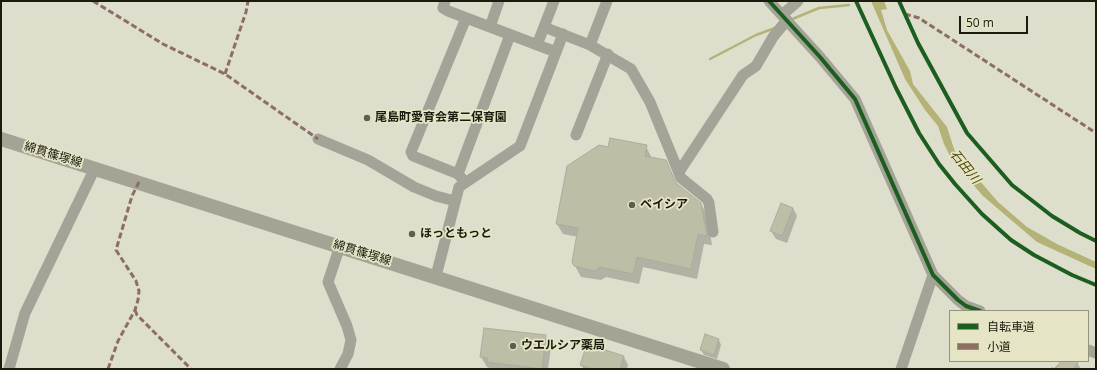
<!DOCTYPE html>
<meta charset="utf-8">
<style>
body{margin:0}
#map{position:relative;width:1097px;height:370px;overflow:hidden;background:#dedecd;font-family:"Open Sans","Noto Sans JP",sans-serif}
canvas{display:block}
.frame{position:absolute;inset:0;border:2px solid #1a1a0e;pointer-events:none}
.legend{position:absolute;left:949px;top:310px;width:140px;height:52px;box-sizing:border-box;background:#e5e5c6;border:1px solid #94947c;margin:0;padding:5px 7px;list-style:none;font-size:12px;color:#1a1a0e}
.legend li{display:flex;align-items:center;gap:8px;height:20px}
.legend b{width:20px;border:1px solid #94947c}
.scale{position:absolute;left:959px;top:16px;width:69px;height:18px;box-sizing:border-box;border:2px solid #1a1a0e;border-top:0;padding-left:5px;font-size:12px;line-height:14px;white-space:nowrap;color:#1a1a0e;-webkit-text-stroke:3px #e5e5c6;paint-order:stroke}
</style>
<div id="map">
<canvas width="1097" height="370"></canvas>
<div class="frame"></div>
<ul class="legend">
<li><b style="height:5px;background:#1b5e20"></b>自転車道</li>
<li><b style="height:5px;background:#8d6e63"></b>小道</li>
</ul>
<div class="scale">50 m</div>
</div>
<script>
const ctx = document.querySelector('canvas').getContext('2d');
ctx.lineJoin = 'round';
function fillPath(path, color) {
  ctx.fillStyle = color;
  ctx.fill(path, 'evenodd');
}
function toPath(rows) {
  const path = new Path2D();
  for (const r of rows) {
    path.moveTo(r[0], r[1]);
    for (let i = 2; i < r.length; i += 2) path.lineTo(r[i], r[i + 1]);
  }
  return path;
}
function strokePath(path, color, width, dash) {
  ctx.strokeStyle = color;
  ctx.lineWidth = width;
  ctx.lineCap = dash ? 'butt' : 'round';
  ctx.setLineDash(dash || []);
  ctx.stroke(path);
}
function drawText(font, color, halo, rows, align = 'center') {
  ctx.font = font + ' "Open Sans","Noto Sans JP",sans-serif';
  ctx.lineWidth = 3.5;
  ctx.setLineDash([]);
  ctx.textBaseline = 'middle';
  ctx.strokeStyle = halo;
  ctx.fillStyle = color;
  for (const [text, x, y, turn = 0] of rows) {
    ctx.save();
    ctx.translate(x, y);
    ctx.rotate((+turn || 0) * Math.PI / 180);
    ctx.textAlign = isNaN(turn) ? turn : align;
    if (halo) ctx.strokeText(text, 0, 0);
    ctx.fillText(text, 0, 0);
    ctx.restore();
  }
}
const water = toPath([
 [871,1,884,1,887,9,881,10,887,30,910,71,913,84,947,127,955,152,998,202,1027,227,1057,244,1096,262,1096,269,1037,242,983,196,952,160,944,144,938,126,925,110,905,79]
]);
const shadow = toPath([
 [646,146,652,159,666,161,678,186,701,204,707,215,712,245,704,244,697,279,643,267,639,284,606,277,601,280,581,277,573,262,578,237,563,234,557,224,609,148],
 [793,208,797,216,787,243,776,239,771,231],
 [545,336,551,347,548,369,492,369,487,367,481,357],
 [719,340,721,345,717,359,704,355,701,350],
 [624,357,628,365,627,369,584,369,581,365],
 [1062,361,1076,361,1081,369,1050,369,1052,367,1054,368,1057,365,1058,366]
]);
const stream = toPath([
 [790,20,819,8,849,5],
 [710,59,756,35,775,28]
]);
const building = toPath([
 [610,138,647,145,645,156,666,160,676,183,701,203,707,236,698,234,691,269,637,257,633,274,600,267,595,271,574,266,572,262,578,228,556,224,567,166,599,145,608,147,610,138],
 [781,203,793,208,782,236,770,231,781,203],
 [484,328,546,335,542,369,487,362,488,358,480,357,484,328],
 [705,334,719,339,714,355,700,350,705,334],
 [587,344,624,356,620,369,593,369,580,365,587,344],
 [1061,361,1079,361,1073,369,1055,369,1061,361]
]);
const minor = toPath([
 [445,1,443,8,448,11,556,52],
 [769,1,820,57,855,99,933,275,958,300,966,306,980,311],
 [782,15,798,1],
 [490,27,499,1],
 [544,27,590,45,631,69,650,102,681,178,707,199,709,203,713,232],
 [537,45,554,1],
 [590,45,607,1],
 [576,135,608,54],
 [318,139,368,160,414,187,436,196,455,201],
 [679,172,743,75,756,66,773,37,787,20],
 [458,174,510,35],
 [465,182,458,174,413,156,411,152,466,18],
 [340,246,328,282,347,326,351,340,348,354,340,369],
 [436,276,459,187,520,146,563,34],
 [1088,350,1096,353],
 [9,369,25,313,95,168],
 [901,369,933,275]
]);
const major = toPath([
 [1,139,723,369]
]);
const quiet = toPath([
 [93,1,163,44,225,74,318,139],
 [905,14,919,18,1096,133],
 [225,74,246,12,248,1],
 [135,310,137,315,191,369],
 [108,369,118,341,135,310,138,300,139,291,136,281,116,250,132,196,139,182]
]);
const cycleway = toPath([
 [769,1,820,57,855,99,933,275,958,300,966,306,980,311],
 [856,1,896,88,919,133,939,164,955,184,982,214,1011,240,1034,255,1072,275,1096,285],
 [899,1,918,43,967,133,1012,185,1052,216,1080,233,1096,241]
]);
const markers = [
 [367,118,4,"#5f5f51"],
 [632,205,4,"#5f5f51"],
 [412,234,4,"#5f5f51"],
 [513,346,4,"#5f5f51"]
];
const poiNames = [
 ["尾島町愛育会第二保育園",375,118],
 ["ベイシア",640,205],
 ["ほっともっと",420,234],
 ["ウエルシア薬局",521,346]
];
const streetNames = [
 ["綿貫篠塚線",53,155,17],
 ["綿貫篠塚線",362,253,17]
];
const waterNames = [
 ["石田川",965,167,51]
];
fillPath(water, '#b4b276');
fillPath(shadow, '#0003');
strokePath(stream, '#b4b276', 2.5);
fillPath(building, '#bebea6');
strokePath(building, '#acab9e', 1);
strokePath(minor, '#a3a397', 11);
strokePath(major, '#a5a494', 14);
strokePath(quiet, '#8d6e63', 3, [6, 3]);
strokePath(cycleway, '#1b5e20', 4);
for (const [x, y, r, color] of markers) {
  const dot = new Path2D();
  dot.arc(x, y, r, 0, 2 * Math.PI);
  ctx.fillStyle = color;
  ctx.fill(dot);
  strokePath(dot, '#e5e5c6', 1.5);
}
drawText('bold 12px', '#1a1a0e', '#e5e5c6', poiNames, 'left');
drawText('12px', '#1a1a0e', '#e5e5c6', streetNames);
drawText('italic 13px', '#504d11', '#e5e5c6', waterNames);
</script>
